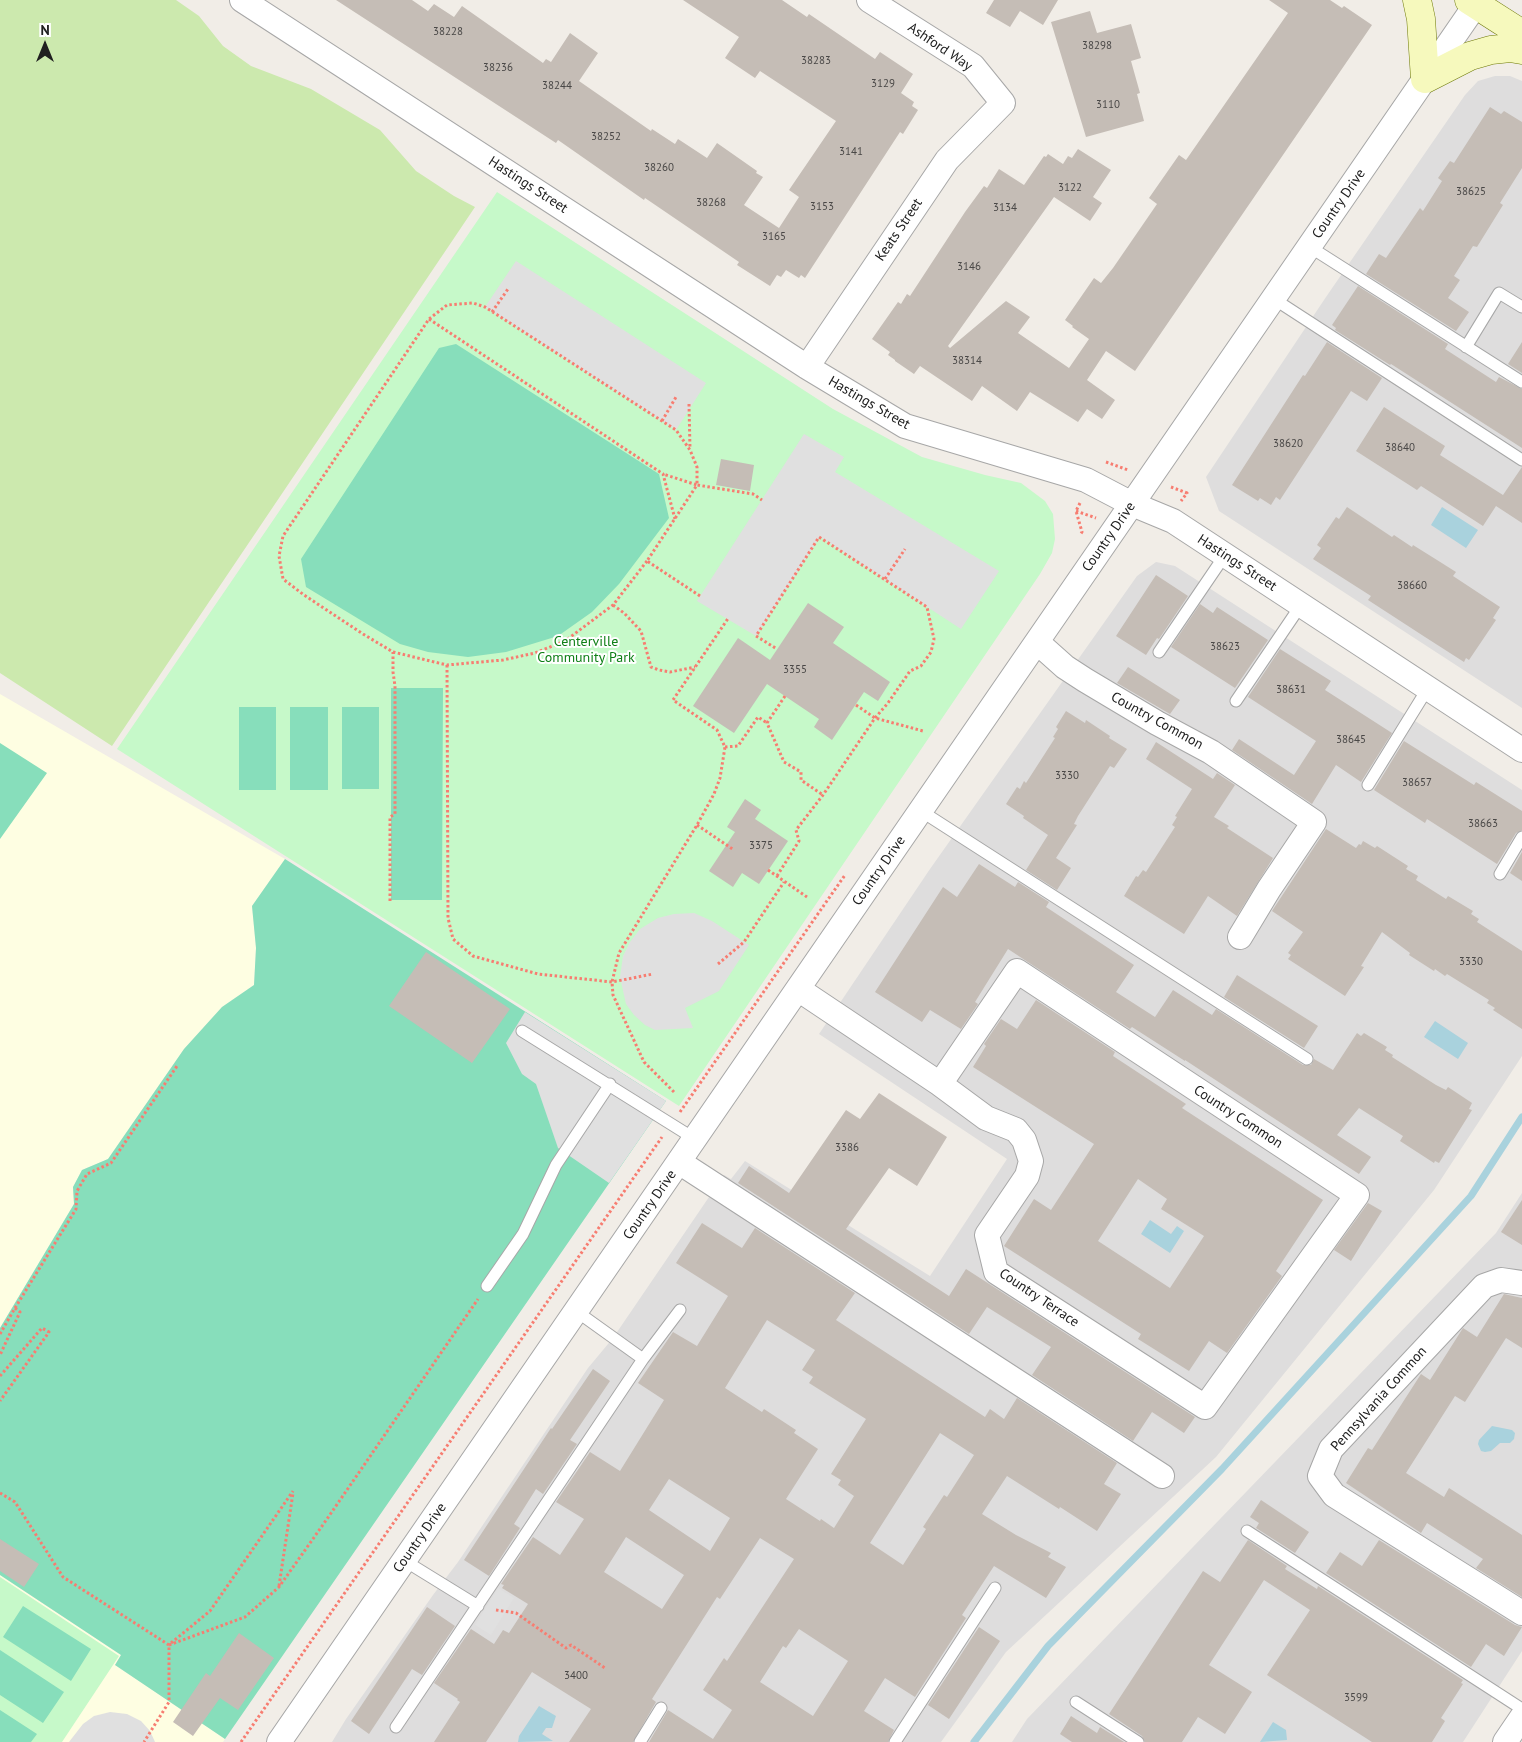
<!DOCTYPE html>
<style>
body{margin:0}
#map{position:relative;width:1522px;height:1742px;overflow:hidden;background:#f1ede7;font-family:"PT Sans",sans-serif}
canvas{display:block}
.north{position:absolute;left:20px;top:20px;width:50px;height:50px;-webkit-text-stroke:4px #fff;paint-order:stroke;rotate:0deg;font-size:14px;font-weight:700;line-height:20px;text-align:center;color:#202020}
.north::after{content:'';display:block;margin:auto;width:18px;height:22px;background:#202020;clip-path:polygon(50% 0,100% 100%,50% 72%,0 100%)}
</style>
<div id="map">
<canvas width="1522" height="1742"></canvas>
<div class="north">N</div>
</div>
<script>
const ctx = document.querySelector('canvas').getContext('2d');
ctx.lineJoin = 'round';
function paint(path, color) { ctx.fillStyle = color; ctx.fill(path, 'evenodd'); }
const toPath = rows => new Path2D(rows.map(r => 'M' + r).join(''));
function stroke(path, color, width, dash) { ctx.strokeStyle = color; ctx.lineWidth = width; ctx.lineCap = dash ? 'butt' : 'round'; ctx.setLineDash(dash || []); ctx.stroke(path); }
function write(font, color, halo, rows, align = 'center') {
  ctx.font = font + ' "PT Sans",sans-serif'; ctx.lineWidth = 4; ctx.setLineDash([]); ctx.textBaseline = 'middle'; ctx.strokeStyle = halo; ctx.fillStyle = color; for (const [text, x, y, turn = 0] of rows) {
    ctx.save(); ctx.translate(x, y); ctx.rotate((+turn || 0) * Math.PI / 180); ctx.textAlign = isNaN(turn) ? turn : align; if (halo) ctx.strokeText(text, 0, 0); ctx.fillText(text, 0, 0); ctx.restore();
  }
}
const residential = toPath([
 [1495,76,1510,76,1522,81,1522,708,1219,511,1206,477,1326,297,1465,95,1478,81],
 [1156,562,1175,566,1522,790,1522,1056,1434,1190,1216,1457,1006,1652,941,1742,332,1742,346,1719,433,1595,458,1562,588,1368,613,1338,724,1175,731,1179,745,1161,930,1276,1007,1159,819,1034,930,869,1137,576],
 [1522,1193,1522,1651,1463,1742,1012,1742,1027,1719,1496,1233]
]);
const education = toPath([
 [0,694,285,859,252,906,256,948,254,985,222,1007,184,1049,108,1159,82,1170,73,1187,74,1204,0,1328],
 [0,1575,121,1655,115,1665,225,1739,223,1742,0,1742]
]);
const grass = toPath([
 [0,0,176,0,199,16,223,46,251,66,311,89,380,130,416,171,454,196,475,207,112,746,0,673]
]);
const park = toPath([
 [497,192,833,409,922,457,985,475,1021,483,1045,501,1053,514,1055,539,1052,553,1040,574,679,1106,117,749],
 [0,1577,119,1656,62,1742,0,1742]
]);
const pitch = toPath([
 [456,344,659,474,669,518,619,584,592,612,558,636,506,652,468,657,428,652,400,644,306,587,301,559,439,348],
 [391,688,443,688,442,900,391,900],
 [239,707,276,707,276,790,239,790],
 [290,707,328,707,328,790,290,790],
 [342,707,379,707,379,789,342,789],
 [0,743,47,773,0,839],
 [285,859,666,1101,225,1739,115,1665,121,1655,0,1575,0,1328,74,1204,73,1187,82,1170,108,1159,184,1049,222,1007,254,985,256,948,252,906],
 [23,1606,91,1649,71,1681,3,1637],
 [0,1650,64,1692,43,1723,0,1695],
 [0,1710,37,1734,31,1742,0,1742]
]);
const parking = toPath([
 [516,261,706,383,676,430,485,307],
 [804,434,844,457,835,472,999,571,961,629,820,537,756,636,697,601],
 [694,913,712,921,749,945,719,991,685,1008,693,1028,655,1030,645,1025,634,1015,626,1004,620,977,623,956,630,942,640,929,658,918,674,914],
 [525,1012,666,1101,609,1183,558,1148,536,1084,522,1074,506,1043],
 [498,1588,514,1598,491,1635,475,1625],
 [110,1712,127,1714,141,1721,150,1731,155,1742,69,1742,83,1724,94,1716]
]);
const water = toPath([
 [1442,507,1478,530,1466,548,1431,525],
 [1435,1021,1468,1043,1458,1059,1424,1037],
 [1150,1220,1171,1234,1177,1226,1184,1231,1170,1253,1141,1234],
 [1492,1426,1512,1430,1515,1433,1514,1439,1510,1443,1500,1443,1491,1451,1485,1452,1481,1451,1478,1444,1479,1440],
 [539,1706,556,1716,552,1728,546,1728,542,1734,553,1741,518,1742,519,1736],
 [1273,1722,1286,1730,1287,1740,1260,1742]
]);
const stream = toPath([
 [974,1742,1048,1646,1222,1469,1471,1196,1522,1117]
]);
const building = toPath([
 [336,0,412,0,428,11,434,4,454,17,462,6,543,63,546,59,551,62,570,33,598,53,579,81,651,131,652,129,675,144,678,139,707,158,717,143,757,171,756,173,763,177,744,205,779,228,799,197,789,190,836,121,760,71,755,78,725,58,739,37,683,0,782,0,807,17,809,14,875,59,880,52,913,74,901,93,914,102,912,106,918,110,903,134,900,132,805,278,801,275,799,278,786,270,781,277,777,275,770,286,737,265,739,262,645,198,644,200,558,140,556,143],
 [994,0,1058,0,1043,25,1020,11,1010,27,986,13],
 [1269,0,1330,0,1342,8,1344,6,1372,25,1135,371,1106,351,1087,380,1115,400,1102,419,1087,409,1078,422,1030,392,1017,411,982,386,972,401,920,366,914,374,895,361,895,360,888,355,890,352,872,339,898,302,901,304,907,294,910,296,965,212,984,186,987,188,999,169,1024,185,1044,156,1046,157,1048,154,1063,164,1068,156,1072,158,1078,149,1111,170,1093,197,1102,203,1090,221,1054,197,948,346,950,348,1006,301,1030,317,1018,333,1069,368,1089,339,1072,327,1073,326,1065,320,1094,278,1101,283,1113,268,1157,204,1149,198,1179,155,1186,160,1288,13],
 [1090,11,1097,33,1131,24,1141,58,1131,61,1140,93,1137,94,1144,121,1086,137,1051,22],
 [1490,107,1501,114,1504,111,1522,122,1522,168,1500,203,1503,205,1477,247,1473,246,1454,276,1460,280,1448,298,1469,312,1456,331,1366,274,1379,254,1386,258,1420,208,1423,211,1442,181,1438,178,1450,161,1454,163],
 [1358,286,1448,344,1445,349,1496,382,1499,377,1522,389,1522,448,1391,364,1390,365,1335,330,1336,328,1332,325],
 [1327,342,1382,378,1367,401,1351,391,1280,500,1276,497,1271,505,1260,498,1258,501,1232,485,1303,375,1305,376],
 [1522,342,1522,373,1508,364],
 [1384,407,1445,446,1440,455,1503,495,1522,467,1522,523,1496,506,1483,526,1421,486,1417,490,1356,451],
 [721,459,754,465,750,491,716,485],
 [1347,507,1392,537,1394,535,1412,547,1413,545,1437,560,1456,572,1453,576,1500,607,1493,618,1496,620,1469,660,1466,658,1464,662,1425,637,1368,600,1371,596,1313,559,1321,548,1317,545,1336,517,1339,519],
 [1156,575,1188,596,1159,639,1157,638,1146,655,1116,636],
 [808,603,844,627,833,643,890,682,878,701,864,692,832,740,814,727,819,719,767,684,734,733,693,706,738,638,770,660],
 [1200,604,1213,613,1217,607,1268,640,1235,688,1171,647],
 [1280,649,1331,681,1325,690,1392,733,1361,782,1336,765,1312,804,1232,750,1239,739,1294,775,1316,741,1248,697],
 [1128,667,1180,700,1170,714,1117,683],
 [1066,711,1085,723,1086,720,1110,736,1109,738,1127,749,1114,768,1110,766,1078,816,1074,824,1077,825,1056,858,1071,868,1057,890,1026,870,1048,835,1023,818,1024,816,1006,804,1017,787,1020,789,1024,781,1026,783,1055,738,1053,737,1058,729,1056,727],
 [1404,741,1474,785,1476,782,1522,811,1522,830,1516,833,1497,864,1427,819,1425,823,1374,790],
 [1156,742,1213,779,1217,773,1235,785,1214,817,1229,826,1227,828,1273,858,1237,916,1208,896,1184,934,1124,896,1136,876,1138,877,1143,870,1146,872,1175,827,1172,825,1177,817,1175,816,1192,789,1146,759],
 [745,799,761,810,755,819,788,841,759,884,742,873,733,887,709,871,735,832,727,827],
 [1326,829,1356,848,1359,844,1361,845,1363,841,1375,848,1377,846,1408,866,1406,869,1418,876,1416,880,1446,899,1448,896,1473,911,1471,914,1479,919,1477,922,1522,951,1522,1029,1493,1010,1495,1008,1487,1003,1489,1000,1447,974,1445,976,1435,969,1434,971,1409,955,1410,953,1382,932,1361,966,1364,967,1345,996,1288,959,1291,955,1288,953,1303,932,1272,911],
 [1522,852,1522,881,1510,873],
 [979,864,1015,887,1018,882,1049,902,1046,907,1134,965,1116,992,1155,1017,1173,990,1212,1015,1216,1009,1303,1065,1311,1065,1314,1059,1333,1070,1357,1033,1361,1036,1364,1033,1387,1047,1385,1050,1393,1055,1392,1057,1436,1085,1446,1090,1448,1087,1472,1103,1469,1109,1472,1110,1439,1163,1435,1161,1434,1163,1400,1141,1403,1136,1359,1108,1337,1135,1371,1157,1359,1174,1185,1060,1185,1061,1132,1027,1130,1029,1008,949,975,1002,978,1004,961,1029,930,1010,922,1022,875,992,943,887,957,897],
 [426,952,510,1009,472,1063,389,1006],
 [1237,975,1318,1026,1304,1048,1224,997],
 [1036,1000,1115,1052,1113,1056,1186,1104,1182,1108,1323,1200,1276,1271,1282,1276,1227,1353,1209,1341,1189,1371,1138,1339,1141,1334,1004,1246,1034,1199,1051,1210,1094,1144,973,1067,986,1046,984,1044,1001,1019,1017,1029],
 [1138,1179,1167,1199,1161,1209,1204,1236,1170,1288,1098,1241],
 [879,1093,947,1137,917,1186,889,1168,846,1229,949,1296,966,1269,1195,1417,1184,1433,1152,1412,1133,1441,1032,1375,1051,1347,987,1307,969,1334,738,1183,749,1166,789,1193,846,1110,860,1119],
 [1522,1200,1522,1245,1501,1232],
 [1368,1203,1382,1211,1351,1261,1334,1250],
 [702,1223,742,1248,755,1228,855,1293,836,1320,985,1417,990,1409,1004,1419,1017,1398,1117,1463,1104,1484,1121,1494,1097,1531,1060,1507,1059,1509,1007,1476,982,1514,1016,1535,1051,1553,1048,1557,1066,1567,1046,1598,994,1566,962,1615,966,1618,915,1697,885,1678,864,1711,894,1730,888,1742,649,1742,668,1710,713,1739,732,1710,703,1690,724,1658,727,1661,794,1559,760,1538,720,1599,717,1597,652,1699,656,1702,633,1742,569,1742,591,1709,532,1672,486,1742,434,1742,460,1702,457,1700,458,1699,434,1683,471,1629,494,1644,503,1630,509,1633,528,1604,502,1588,504,1585,501,1584,533,1537,560,1555,584,1519,556,1502,590,1452,620,1471,664,1400,638,1383,673,1332,697,1346,728,1296,676,1263],
 [767,1320,815,1350,802,1370,813,1377,809,1383,866,1419,831,1474,841,1480,838,1485,854,1496,834,1528,821,1519,820,1521,786,1499,818,1449,794,1433,796,1430,764,1409,762,1412,725,1388],
 [940,1433,974,1455,947,1497,944,1495,923,1527,926,1529,903,1565,870,1543],
 [669,1479,730,1518,710,1551,649,1510],
 [626,1537,684,1575,662,1609,604,1572],
 [799,1629,848,1661,813,1716,760,1682,783,1646,786,1648],
 [1504,1294,1522,1298,1522,1348,1506,1338,1465,1402,1455,1396,1406,1473,1444,1497,1449,1488,1522,1535,1522,1597,1476,1568,1483,1559,1427,1523,1421,1533,1346,1483,1368,1448,1372,1450,1421,1374,1430,1380,1463,1328,1477,1337],
 [593,1369,610,1381,570,1440,577,1444,543,1494,536,1489,514,1524,520,1528,489,1576,464,1560,551,1428,552,1429],
 [1261,1500,1309,1532,1295,1553,1256,1528,1259,1523,1250,1517],
 [0,1539,39,1564,24,1587,0,1571],
 [1248,1540,1287,1566,1285,1569,1317,1589,1318,1586,1463,1680,1461,1683,1463,1684,1441,1718,1445,1721,1432,1742,1372,1742,1267,1675,1310,1610,1264,1580,1209,1665,1252,1692,1225,1734,1198,1717,1182,1742,1145,1742,1142,1736,1109,1714,1203,1571,1220,1582],
 [1379,1540,1515,1625,1522,1627,1504,1656,1486,1644,1471,1667,1326,1573,1340,1552,1362,1566],
 [427,1607,455,1626,422,1675,412,1669,369,1734,351,1721],
 [979,1627,1000,1641,949,1719,928,1705],
 [239,1633,274,1658,238,1710,220,1698,193,1736,173,1722,206,1673,210,1676],
 [1071,1716,1097,1733,1100,1727,1124,1742,1072,1742,1060,1734]
]);
const path = toPath([
 [492,312,508,289],
 [429,319,663,474,675,519],
 [689,404,690,449],
 [662,421,676,397],
 [1106,462,1128,470],
 [1171,487,1187,493,1181,501],
 [1080,503,1076,511,1082,532,1080,535],
 [1076,511,1096,518],
 [647,561,613,605,565,641,535,653,503,660,447,665,393,652,363,634,304,595,283,579,279,556,283,536,429,319,447,305,473,303,485,307,676,430,690,450,697,467,697,485,663,474],
 [885,579,905,549],
 [700,596,647,561,697,485,753,494,762,500],
 [613,605,624,613,641,631,651,667,659,670,670,672,695,667],
 [447,665,448,918,453,939,473,956,538,974,612,982,653,974],
 [785,696,767,723,784,762,801,772,801,780,823,795],
 [856,705,875,718,923,731],
 [725,747,738,746,758,717,767,723],
 [697,825,734,850],
 [768,870,807,897],
 [777,876,799,841,796,830,823,795,875,718,888,703,910,671,921,666,931,652,934,639,927,607,819,537,756,636,777,649],
 [390,901,390,817,395,814,395,686,393,672,393,652],
 [718,964,744,942,784,882],
 [674,1092,644,1062,613,995,612,982,619,953,697,825,714,794,720,778,725,747,717,730,673,700,729,617],
 [680,1112,845,875],
 [15,1308,76,1209,77,1191,87,1174,111,1163,177,1066],
 [0,1334,15,1308,20,1312,0,1355],
 [0,1376,42,1328,49,1332,0,1401],
 [0,1493,15,1502,63,1577,169,1645,169,1702,144,1742],
 [279,1586,293,1493],
 [496,1610,516,1613,566,1648,571,1645,605,1668],
 [171,1643,210,1611,293,1491],
 [169,1645,245,1617,279,1587,327,1519,478,1299],
 [241,1742,662,1137]
]);
const lane = toPath([
 [1310,247,1522,382],
 [1274,299,1522,460],
 [1466,347,1499,293,1522,307],
 [1159,652,1225,555],
 [1236,701,1301,605],
 [1368,785,1428,688],
 [921,811,1307,1059],
 [1500,874,1522,837],
 [522,1031,695,1139],
 [487,1286,523,1234,556,1165,610,1084],
 [576,1311,643,1359],
 [1247,1531,1522,1709],
 [405,1561,478,1606],
 [1076,1702,1138,1742],
 [396,1727,643,1359,680,1310],
 [640,1742,661,1708],
 [895,1742,995,1588]
]);
const street = toPath([
 [242,0,807,367,905,426,1086,480,1132,504,1173,521,1522,750],
 [807,367,947,160,1003,103,973,66,869,0],
 [1037,642,1065,667,1085,680,1157,723,1211,752,1314,822,1269,889,1240,937],
 [798,989,940,1084,986,1118,1016,1130,1024,1140,1031,1161,1027,1176,987,1235,996,1272,1205,1407,1357,1195,1017,971,940,1084],
 [679,1162,1162,1476],
 [1522,1283,1501,1280,1484,1286,1331,1449,1320,1476,1334,1495,1522,1613],
 [279,1742,1479,0],
 [1505,1742,1522,1717]
]);
const secondary = toPath([
 [1417,0,1421,19,1425,79,1470,56,1491,50,1510,48,1522,50],
 [1469,0,1522,34]
]);
const numberNames = [
 ["38228",448,32],
 ["38298",1097,46],
 ["38283",816,61],
 ["38236",498,68],
 ["3129",883,84],
 ["38244",557,86],
 ["3110",1108,105],
 ["38252",606,137],
 ["3141",851,152],
 ["38260",659,168],
 ["3122",1070,188],
 ["38625",1471,192],
 ["38268",711,203],
 ["3153",822,207],
 ["3134",1005,208],
 ["3165",774,237],
 ["3146",969,267],
 ["38314",967,361],
 ["38620",1288,444],
 ["38640",1400,448],
 ["38660",1412,586],
 ["38623",1225,647],
 ["3355",795,670],
 ["38631",1291,690],
 ["38645",1351,740],
 ["3330",1067,776],
 ["38657",1417,783],
 ["38663",1483,824],
 ["3375",761,846],
 ["3330",1471,962],
 ["3386",847,1148],
 ["3400",576,1676],
 ["3599",1356,1698]
];
const streetNames = [
 ["Ashford Way",940,47,34],
 ["Hastings Street",528,185,33],
 ["Country Drive",1339,204,-55],
 ["Keats Street",899,230,-56],
 ["Hastings Street",869,403,30],
 ["Country Drive",1109,537,-55],
 ["Hastings Street",1237,563,33],
 ["Country Common",1157,721,29],
 ["Country Drive",879,871,-55],
 ["Country Common",1238,1117,33],
 ["Country Drive",650,1205,-55],
 ["Country Terrace",1039,1298,34],
 ["Pennsylvania Common",1379,1399,-48],
 ["Country Drive",420,1538,-55]
];
const parkNames = [
 ["Centerville",586,642],
 ["Community Park",586,658]
];
paint(residential, '#dedddd');
paint(education, '#fefee2');
paint(grass, '#cce9ae');
paint(park, '#c6f9c9');
paint(pitch, '#87debb');
paint(parking, '#e0e0e0');
paint(water, '#a9d2dd');
stroke(stream, '#a9d2dd', 7);
paint(building, '#c5bdb6');
stroke(lane, '#a7a7a7', 13);
stroke(street, '#a7a7a7', 26);
stroke(secondary, '#6d7807', 29);
stroke(path, '#f77d71', 3, [2.5, 2.5]);
stroke(lane, '#fff', 11);
stroke(street, '#fff', 24);
stroke(secondary, '#f6f9bd', 28);
write('11px', '#494746', null, numberNames);
write('14px', '#202020', '#fff', streetNames);
write('14px', '#0e7f16', '#fff', parkNames);
</script>
